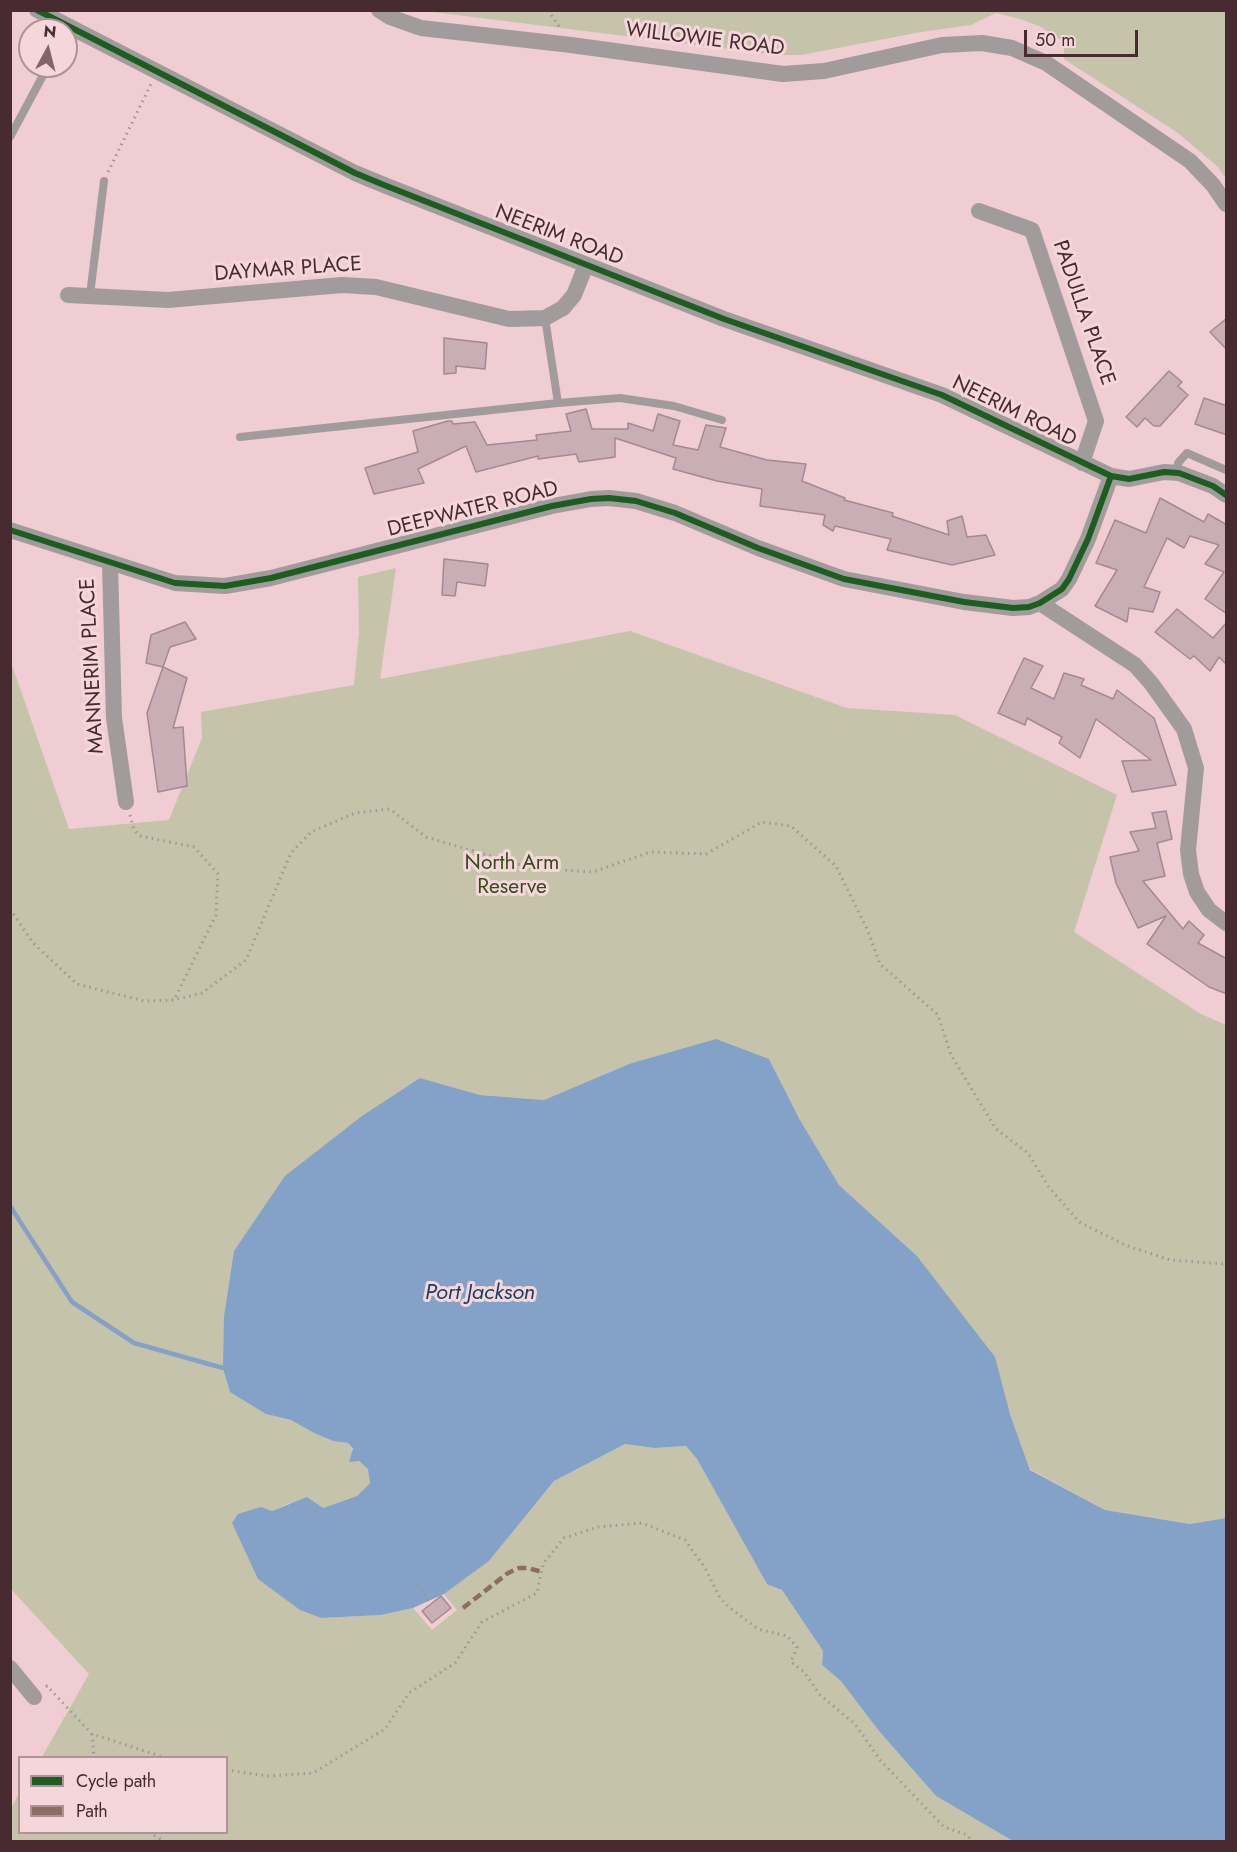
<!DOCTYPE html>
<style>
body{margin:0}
#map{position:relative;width:1237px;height:1852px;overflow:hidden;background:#efcdd2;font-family:Jost,sans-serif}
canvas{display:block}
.frame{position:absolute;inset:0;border:12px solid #482b30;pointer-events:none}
.legend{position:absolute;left:18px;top:1756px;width:210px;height:78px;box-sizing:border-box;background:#f5d6da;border:2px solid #b09296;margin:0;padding:8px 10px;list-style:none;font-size:18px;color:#482b30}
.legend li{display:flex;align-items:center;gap:12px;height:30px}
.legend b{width:30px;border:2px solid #b09296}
.north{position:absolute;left:18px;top:18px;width:60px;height:60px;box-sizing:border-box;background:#f5d6da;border:2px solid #b09296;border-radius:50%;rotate:7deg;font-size:16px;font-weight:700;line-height:24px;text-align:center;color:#482b30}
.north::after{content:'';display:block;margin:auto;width:21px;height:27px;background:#826469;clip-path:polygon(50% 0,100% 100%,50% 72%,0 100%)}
.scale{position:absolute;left:1024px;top:30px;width:114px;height:27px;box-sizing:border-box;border:3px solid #482b30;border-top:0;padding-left:8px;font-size:18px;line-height:21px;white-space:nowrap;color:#482b30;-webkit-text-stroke:4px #f5d6da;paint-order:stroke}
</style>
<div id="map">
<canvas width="1237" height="1852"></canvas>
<div class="frame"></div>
<ul class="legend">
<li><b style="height:8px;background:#1b5e20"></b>Cycle path</li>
<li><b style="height:8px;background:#8d6e63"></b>Path</li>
</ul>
<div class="north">N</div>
<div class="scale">50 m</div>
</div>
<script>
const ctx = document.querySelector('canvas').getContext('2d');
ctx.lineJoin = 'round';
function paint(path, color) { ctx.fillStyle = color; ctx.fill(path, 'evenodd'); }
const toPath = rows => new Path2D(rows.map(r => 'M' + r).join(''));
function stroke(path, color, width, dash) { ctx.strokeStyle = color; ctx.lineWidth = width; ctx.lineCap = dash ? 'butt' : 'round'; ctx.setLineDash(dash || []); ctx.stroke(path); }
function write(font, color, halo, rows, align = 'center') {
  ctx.font = font + ' Jost,sans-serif'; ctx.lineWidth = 6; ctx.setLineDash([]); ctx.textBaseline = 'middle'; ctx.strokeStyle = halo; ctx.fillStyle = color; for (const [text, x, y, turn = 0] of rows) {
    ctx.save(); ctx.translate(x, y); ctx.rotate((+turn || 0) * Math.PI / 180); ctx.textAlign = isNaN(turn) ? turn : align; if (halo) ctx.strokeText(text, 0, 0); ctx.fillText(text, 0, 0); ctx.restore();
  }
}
const green = toPath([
 [425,11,1226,11,1226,179,1218,167,1178,133,1064,59,1064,49,1060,39,1041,27,1020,19,996,13,971,25,921,32,801,55,776,55],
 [396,568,380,679,630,631,847,708,955,715,1117,795,1074,932,1201,1014,1226,1025,1226,1518,1190,1524,1105,1510,1030,1469,1010,1414,994,1357,917,1256,839,1185,800,1120,769,1059,629,1064,544,1100,480,1095,420,1078,266,1414,291,1420,314,1433,333,1441,348,1443,359,1461,369,1469,370,1483,357,1496,323,1508,290,1503,272,1511,300,1610,321,1618,381,1615,413,1608,432,1630,457,1610,444,1594,489,1561,554,1481,625,1444,654,1448,686,1446,697,1459,767,1583,782,1590,823,1651,822,1665,841,1680,879,1731,936,1796,1013,1841,11,1841,11,1808,19,1793,20,1832,226,1832,226,1758,42,1757,89,1674,11,1589,11,667,13,668,69,829,169,820,202,738,201,712,354,685,359,633,358,577]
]);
const water = toPath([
 [716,1039,769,1059,800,1120,839,1185,917,1256,995,1357,1010,1414,1030,1470,1105,1510,1190,1524,1226,1518,1226,1841,1013,1841,936,1796,879,1731,841,1681,822,1665,823,1651,782,1590,767,1584,697,1459,686,1446,654,1448,625,1444,554,1481,489,1561,444,1594,413,1608,381,1615,321,1618,300,1610,258,1579,232,1523,238,1514,261,1507,272,1511,307,1497,323,1508,357,1496,370,1483,368,1469,359,1461,349,1462,353,1449,348,1443,333,1441,314,1433,291,1420,266,1414,230,1392,223,1368,224,1317,234,1251,285,1176,362,1116,420,1078,480,1095,544,1100,629,1064]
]);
const stream = toPath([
 [10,1206,72,1302,134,1343,223,1368]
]);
const building = toPath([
 [1227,318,1227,350,1210,332,1227,318],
 [444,338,487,343,485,369,456,366,456,373,444,374,444,338],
 [1169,371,1182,382,1178,386,1188,395,1160,426,1154,426,1145,418,1137,427,1126,417,1169,371],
 [1204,398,1227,406,1227,435,1195,424,1204,398],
 [586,409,592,429,628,429,628,423,653,431,658,414,680,421,673,445,698,450,706,425,726,428,720,447,767,460,806,464,802,481,845,498,844,500,893,513,892,516,949,535,947,521,962,516,967,537,986,535,995,555,952,565,887,550,891,539,835,526,833,531,823,525,825,515,760,506,762,489,717,481,673,469,676,458,615,438,615,457,579,462,576,454,538,459,538,456,476,472,466,446,418,469,424,483,374,494,365,468,418,452,413,431,448,421,452,421,453,424,475,422,487,445,537,440,536,435,571,431,566,414,586,409],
 [1160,498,1204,522,1208,514,1227,525,1227,614,1205,599,1224,572,1205,564,1219,545,1190,536,1184,548,1167,538,1144,587,1160,592,1153,612,1129,608,1127,622,1095,606,1117,570,1096,563,1115,520,1146,533,1160,498],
 [444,559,488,564,485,586,457,582,455,596,442,595,444,559],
 [1177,609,1213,638,1227,622,1227,665,1219,657,1210,671,1194,656,1190,659,1155,632,1177,609],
 [185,622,196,639,170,647,163,667,146,663,151,635,185,622],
 [1024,658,1043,666,1031,688,1054,699,1064,673,1084,679,1081,685,1113,699,1117,690,1154,718,1176,785,1132,792,1122,761,1151,760,1096,719,1080,758,1059,743,1062,737,1027,718,1025,725,998,713,1024,658],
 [163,667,187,678,173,728,183,727,187,786,158,792,147,713,163,667],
 [1166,811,1172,839,1157,843,1165,876,1143,881,1183,929,1189,921,1204,935,1198,943,1227,959,1227,994,1209,987,1147,944,1166,916,1138,928,1116,883,1110,857,1139,851,1130,832,1156,828,1152,813,1166,811],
 [441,1596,451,1608,432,1623,422,1611,441,1596]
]);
const path = toPath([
 [548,10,560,28],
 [108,172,151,84],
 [130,815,134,830,140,836,194,847,218,874,216,915,174,1000],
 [10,909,33,943,77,984,144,1001,174,1000,202,993,246,960,291,853,311,832,355,813,390,809,426,837,531,868,593,872,650,852,706,854,762,822,791,826,836,866,867,929,880,964,938,1015,951,1055,996,1129,1028,1153,1048,1186,1079,1222,1125,1245,1170,1260,1226,1264],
 [415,1579,431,1604],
 [46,1687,47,1686,92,1734,166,1758],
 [92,1734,94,1758],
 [226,1770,268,1776,313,1773,385,1729,409,1693,455,1663,482,1622,537,1593,543,1564,564,1538,598,1527,642,1523,685,1540,705,1568,720,1598,730,1608,758,1629,787,1636,797,1647,791,1662,804,1672,820,1695,855,1724,880,1760,944,1827,967,1835,973,1842],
 [149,1832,165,1842]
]);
const lane = toPath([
 [10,137,48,66],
 [90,295,104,181],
 [558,403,620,398,674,406,722,420],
 [240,437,558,403,545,318],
 [1179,473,1178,463,1187,453,1226,470]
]);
const street = toPath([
 [37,10,355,173,384,185,724,319,942,395,1111,476,1129,479,1164,472,1179,473,1213,486,1226,495],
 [379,10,390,17,421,28,571,45,783,74,824,71,942,45,982,43,1012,48,1046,63,1190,161,1213,185,1226,204],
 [979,211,1032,230,1096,421,1082,463],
 [68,295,168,300,342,285,376,287,509,319,545,318,563,308,574,295,586,265],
 [10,530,175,583,225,586,271,578,552,506,591,499,609,498,636,501,675,513,758,548,844,579,964,602,1013,608,1029,607,1040,603,1062,589,1069,579,1088,539,1111,476],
 [110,563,114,718,126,802],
 [1040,603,1135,665,1151,683,1184,729,1196,768,1188,850,1191,874,1197,892,1209,910,1226,923],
 [10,1668,34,1697]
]);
const quiet = toPath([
 [463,1608,508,1573,519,1568,528,1568,542,1572]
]);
const cycleway = toPath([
 [37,10,355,173,384,185,724,319,942,395,1111,476,1129,479,1164,472,1179,473,1213,486,1226,495],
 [10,530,175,583,225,586,271,578,552,506,591,499,609,498,636,501,675,513,758,548,844,579,964,602,1013,608,1029,607,1040,603,1062,589,1069,579,1088,539,1111,476]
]);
const streetNames = [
 ["WILLOWIE ROAD",705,40,7],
 ["NEERIM ROAD",559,236,21],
 ["DAYMAR PLACE",288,270,-4],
 ["PADULLA PLACE",1083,313,71],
 ["NEERIM ROAD",1014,412,26],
 ["DEEPWATER ROAD",473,510,-14],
 ["MANNERIM PLACE",93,666,-93]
];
const parkNames = [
 ["North Arm",512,864],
 ["Reserve",512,888]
];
const waterNames = [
 ["Port Jackson",480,1294]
];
paint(green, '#c5c3a9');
paint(water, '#84a1c8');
stroke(stream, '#84a1c8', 4.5);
paint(building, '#caaeb6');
stroke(building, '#a38991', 1.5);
stroke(path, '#9e9697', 3, [1.5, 4.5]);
stroke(lane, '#a19b9c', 8);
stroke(street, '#a19b9c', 16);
stroke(quiet, '#8d6e63', 4.5, [9, 4.5]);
stroke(cycleway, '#1b5e20', 6);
write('21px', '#482b30', '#f5d6da', streetNames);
write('21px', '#354b19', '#f5d6da', parkNames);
write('italic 22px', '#163f64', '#f5d6da', waterNames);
</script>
